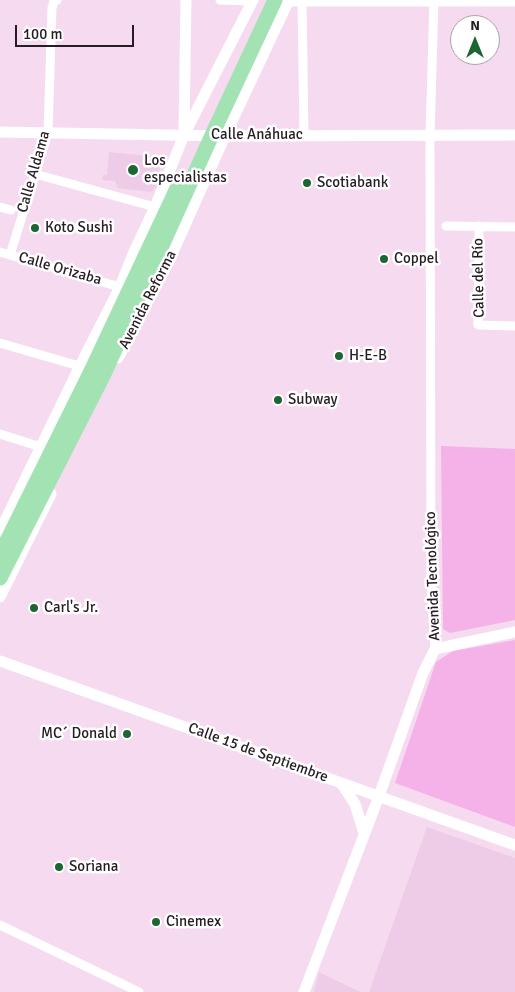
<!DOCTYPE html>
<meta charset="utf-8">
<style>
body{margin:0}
#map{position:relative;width:515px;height:992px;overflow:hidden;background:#f6daf0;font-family:Signika,sans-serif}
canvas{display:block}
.north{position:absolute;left:450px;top:15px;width:50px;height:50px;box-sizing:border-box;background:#fff;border:1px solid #a8a4a7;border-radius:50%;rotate:0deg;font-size:14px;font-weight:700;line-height:20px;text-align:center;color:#261c24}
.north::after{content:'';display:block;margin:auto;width:18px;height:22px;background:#1c6634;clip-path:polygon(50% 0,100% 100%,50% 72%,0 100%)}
.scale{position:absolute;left:15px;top:25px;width:119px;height:22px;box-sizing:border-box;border:2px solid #261c24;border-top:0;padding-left:6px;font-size:15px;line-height:18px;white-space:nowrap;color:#261c24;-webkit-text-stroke:4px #fff;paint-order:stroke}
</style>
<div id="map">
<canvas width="515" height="992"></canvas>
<div class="north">N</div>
<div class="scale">100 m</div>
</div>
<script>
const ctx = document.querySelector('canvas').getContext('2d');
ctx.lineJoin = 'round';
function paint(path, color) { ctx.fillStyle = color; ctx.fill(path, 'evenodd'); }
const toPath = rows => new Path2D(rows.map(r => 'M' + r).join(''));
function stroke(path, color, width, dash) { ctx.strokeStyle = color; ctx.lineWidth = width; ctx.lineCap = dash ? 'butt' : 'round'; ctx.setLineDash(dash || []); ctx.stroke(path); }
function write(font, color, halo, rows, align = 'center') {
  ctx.font = font + ' Signika,sans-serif'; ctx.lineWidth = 5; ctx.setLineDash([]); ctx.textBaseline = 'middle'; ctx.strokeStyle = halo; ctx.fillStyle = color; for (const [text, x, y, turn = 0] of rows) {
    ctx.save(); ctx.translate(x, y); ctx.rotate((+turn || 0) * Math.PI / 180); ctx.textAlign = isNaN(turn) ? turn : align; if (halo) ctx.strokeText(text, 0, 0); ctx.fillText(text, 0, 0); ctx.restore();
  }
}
const built = toPath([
 [109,152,158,157,158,164,160,164,158,183,156,183,156,187,151,192,118,188,115,181,102,180,103,175,107,175],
 [427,827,515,858,515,992,369,992],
 [319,972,360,992,314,992]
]);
const green = toPath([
 [441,446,515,449,515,620,450,633,443,629],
 [515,640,515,827,395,783,436,662,453,651]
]);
const minor = toPath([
 [220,0,252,1],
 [434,0,430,135,431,577,435,649],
 [288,2,515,2],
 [302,2,304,135],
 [35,174,155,207],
 [0,207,11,210],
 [446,226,515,227],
 [479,226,478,325,515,326],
 [0,252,120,287],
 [10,255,48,133,52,8,54,1,57,0],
 [0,343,86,368],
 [0,434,41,447],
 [0,925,139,992]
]);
const tertiary = toPath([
 [184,131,186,0],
 [0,132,225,136,515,135],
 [118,358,168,263,225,136,289,0],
 [0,531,80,366,120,287,133,254,155,207,184,135,253,0],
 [0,597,51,494],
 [0,661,515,845],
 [341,783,355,804,364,833],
 [304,992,379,796,423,673,435,649,515,632]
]);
const primary = toPath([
 [0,555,92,369,180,182],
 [0,578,104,374,212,135,275,0]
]);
const markers = [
 [133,170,6,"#1c6634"],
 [307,183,5,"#1c6634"],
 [35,228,5,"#1c6634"],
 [384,259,5,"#1c6634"],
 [339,356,5,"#1c6634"],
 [278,400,5,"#1c6634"],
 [34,608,5,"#1c6634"],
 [127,734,5,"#1c6634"],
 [59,867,5,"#1c6634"],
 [156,922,5,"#1c6634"]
];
const streetNames = [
 ["Calle Anáhuac",257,135],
 ["Calle Aldama",34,172,-74],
 ["Calle Orizaba",60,269,16],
 ["Calle del Río",479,278,-91],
 ["Avenida Reforma",148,300,-63],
 ["Avenida Tecnológico",433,576,-92],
 ["Calle 15 de Septiembre",258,753,20]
];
const poiNames = [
 ["Los",144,161],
 ["especialistas",144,178],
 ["Scotiabank",317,183],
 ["Koto Sushi",45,228],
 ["Coppel",394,259],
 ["H-E-B",349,356],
 ["Subway",288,400],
 ["Carl's Jr.",44,608],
 ["MC´ Donald",117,734,"right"],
 ["Soriana",69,867],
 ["Cinemex",166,922]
];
paint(built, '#eecce7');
paint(green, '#f4b2e8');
stroke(minor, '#fff', 9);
stroke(tertiary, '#fff', 11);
stroke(primary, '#a3e3b3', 15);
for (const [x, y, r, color] of markers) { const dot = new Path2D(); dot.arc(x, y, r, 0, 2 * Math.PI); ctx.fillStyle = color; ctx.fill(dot); stroke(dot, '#fff', 2); }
write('15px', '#261c24', '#fff', streetNames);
write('15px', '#261c24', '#fff', poiNames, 'left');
</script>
